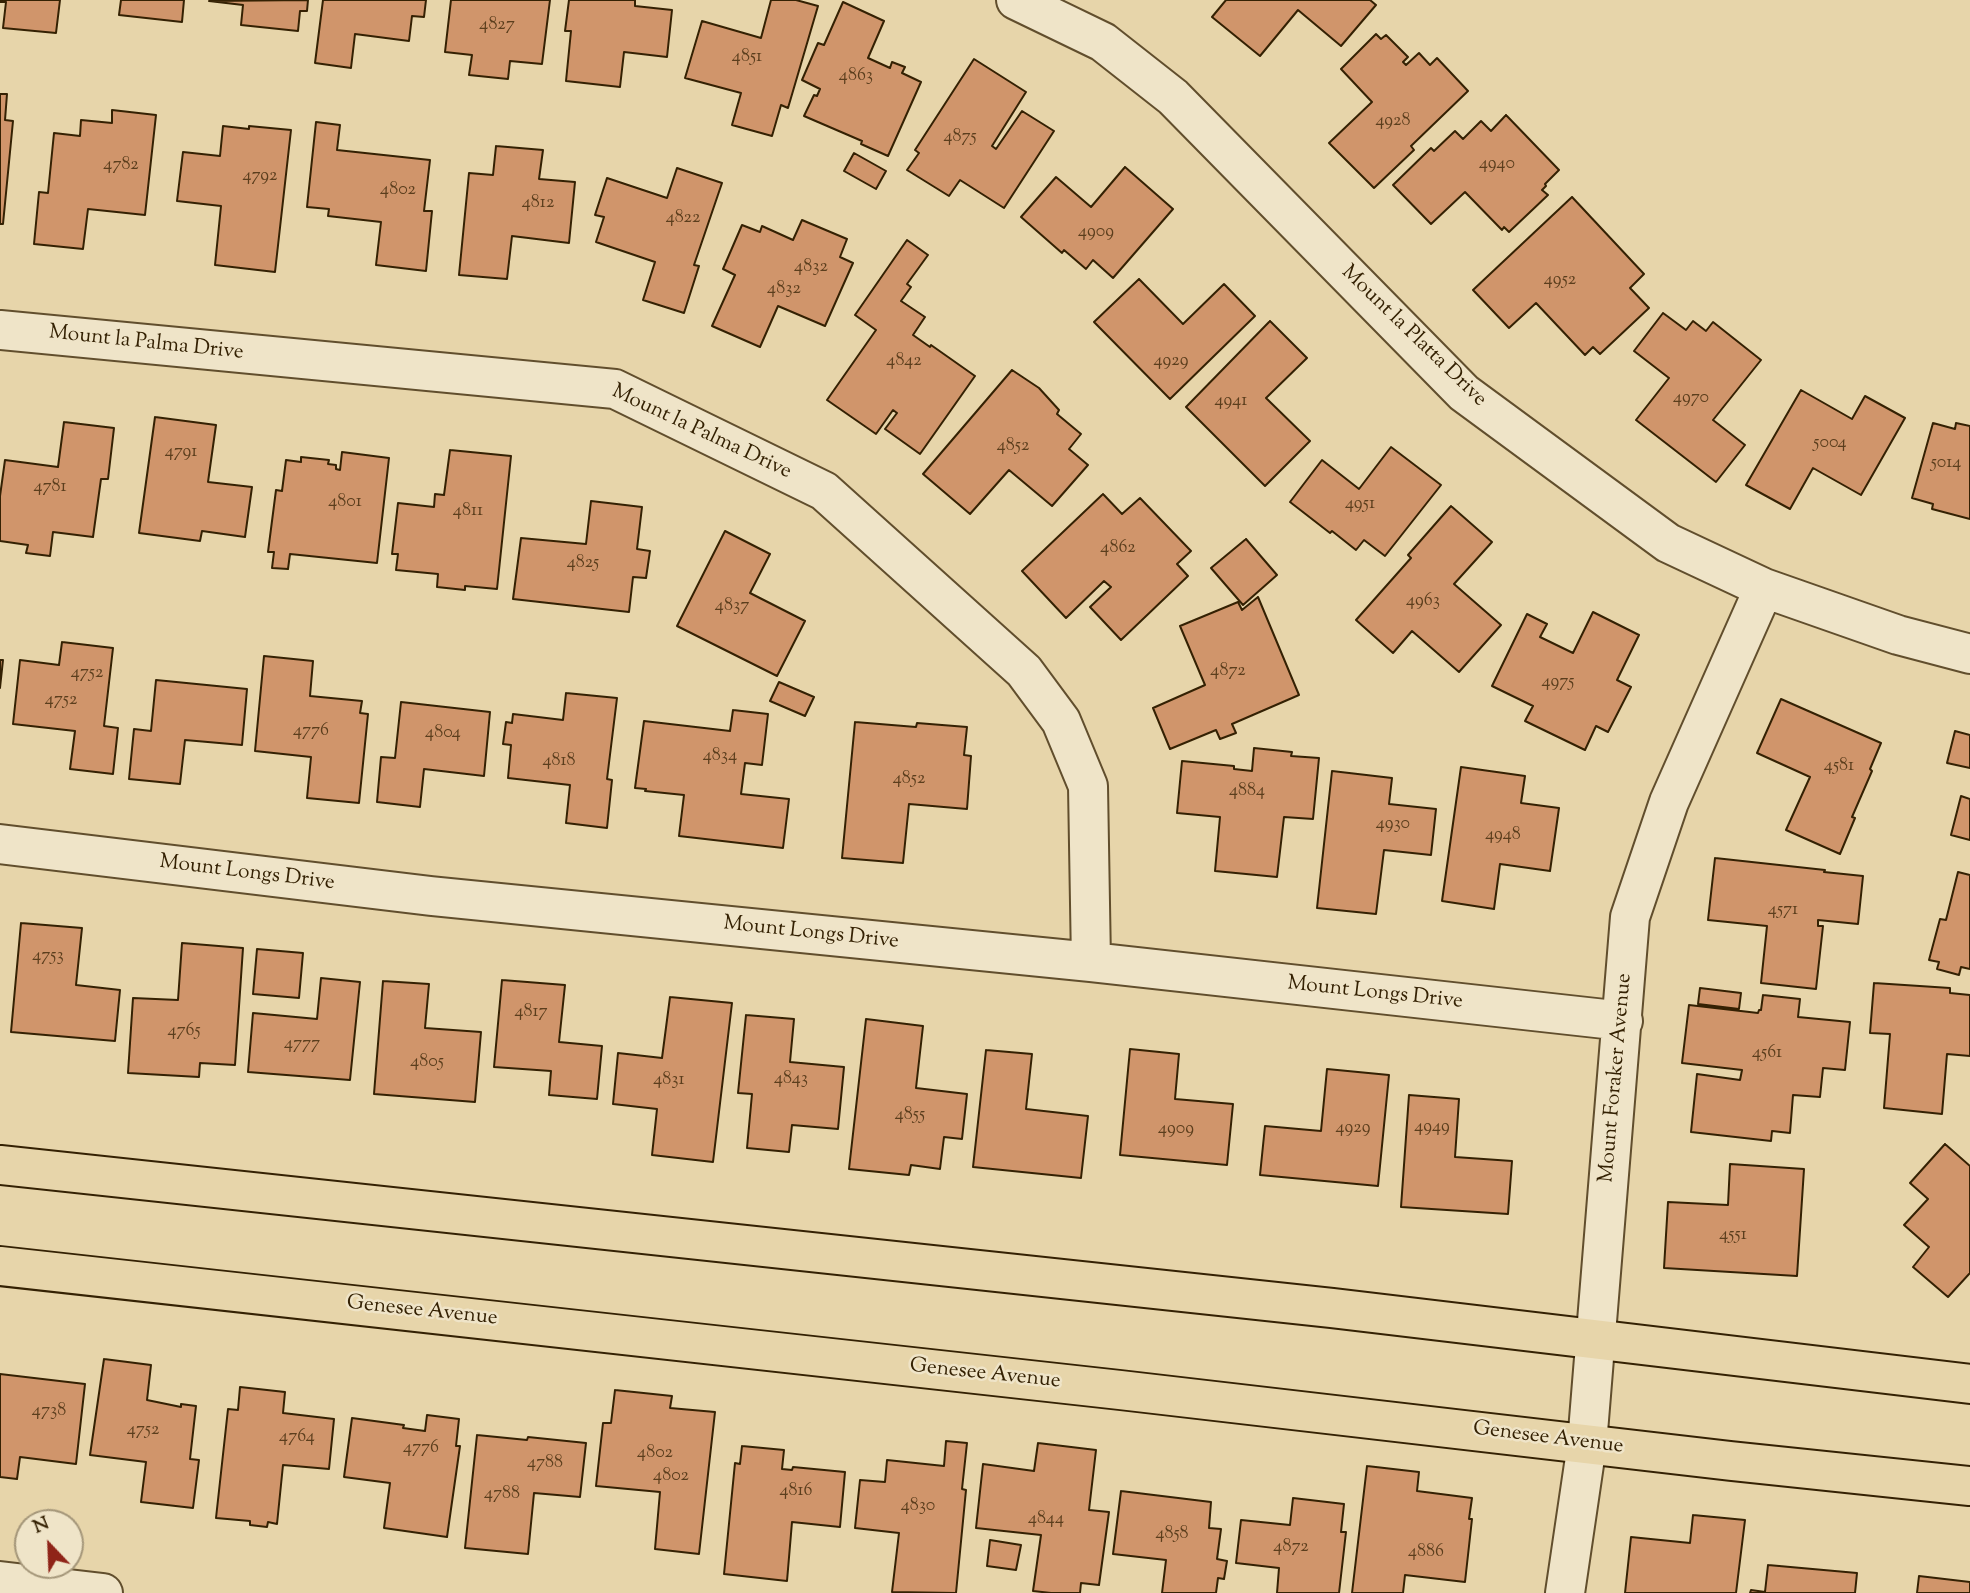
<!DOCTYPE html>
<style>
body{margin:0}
#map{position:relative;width:1970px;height:1593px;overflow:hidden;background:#e7d5aa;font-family:"Sorts Mill Goudy",serif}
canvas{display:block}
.north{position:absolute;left:14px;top:1509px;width:70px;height:70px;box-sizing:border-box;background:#efe4c8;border:2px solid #a49679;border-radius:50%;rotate:337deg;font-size:19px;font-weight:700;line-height:28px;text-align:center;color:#342103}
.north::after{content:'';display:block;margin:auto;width:24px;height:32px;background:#8f2418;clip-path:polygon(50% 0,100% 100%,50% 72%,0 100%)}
</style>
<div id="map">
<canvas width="1970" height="1593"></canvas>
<div class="north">N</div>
</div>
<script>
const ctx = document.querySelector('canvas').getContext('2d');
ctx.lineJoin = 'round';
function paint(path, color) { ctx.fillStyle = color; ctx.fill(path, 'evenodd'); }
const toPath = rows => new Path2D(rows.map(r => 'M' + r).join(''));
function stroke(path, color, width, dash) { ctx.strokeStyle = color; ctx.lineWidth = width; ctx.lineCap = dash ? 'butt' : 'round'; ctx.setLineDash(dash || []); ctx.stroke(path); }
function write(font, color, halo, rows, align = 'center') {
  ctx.font = font + ' "Sorts Mill Goudy",serif'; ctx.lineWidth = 5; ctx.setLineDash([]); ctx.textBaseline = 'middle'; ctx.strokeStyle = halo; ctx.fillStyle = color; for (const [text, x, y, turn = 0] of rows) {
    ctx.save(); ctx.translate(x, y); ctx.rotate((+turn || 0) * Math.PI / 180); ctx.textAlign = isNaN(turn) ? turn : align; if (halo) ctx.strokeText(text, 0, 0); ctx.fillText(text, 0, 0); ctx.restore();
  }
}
const building = toPath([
 [0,0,60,0,56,33,3,28,6,2,0,2,0,0],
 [121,0,184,0,182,22,119,15,121,0],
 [308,0,307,11,300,11,298,31,241,25,243,5,209,1,308,0],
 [323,0,426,0,424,17,412,16,409,41,355,34,351,68,315,63,323,0],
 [451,0,550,0,542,64,510,61,508,79,469,75,472,55,445,52,451,0],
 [569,0,635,0,635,6,672,10,667,57,624,52,620,87,566,81,571,31,565,31,569,0],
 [771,0,796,0,818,6,788,108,781,105,772,136,732,125,741,93,685,78,702,21,761,38,771,0],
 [1226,0,1370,0,1376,5,1341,46,1298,10,1260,56,1212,17,1226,0],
 [843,2,884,21,868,58,890,68,892,62,905,67,902,73,921,82,888,156,861,144,862,141,804,116,814,95,817,96,820,89,802,80,818,43,824,45,843,2],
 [1376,34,1381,39,1386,35,1408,57,1403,62,1406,65,1419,53,1430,65,1437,58,1468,91,1411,146,1414,150,1374,188,1329,143,1372,102,1341,69,1376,34],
 [974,59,1026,92,992,146,996,149,1022,111,1054,131,1004,208,960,180,949,196,907,170,919,153,915,150,974,59],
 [0,94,7,94,5,120,13,121,3,224,0,224,0,94],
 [112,110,156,115,145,215,88,209,83,249,34,244,39,192,48,193,54,133,80,136,81,120,112,123,112,110],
 [1506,115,1559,170,1545,184,1546,186,1542,190,1548,195,1509,232,1504,227,1502,230,1465,192,1431,224,1393,185,1431,148,1434,151,1455,131,1463,139,1481,121,1491,131,1506,115],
 [316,122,340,125,337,150,430,160,424,211,432,211,426,271,376,265,381,222,328,216,329,209,307,207,316,122],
 [223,126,249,129,249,126,291,130,275,272,215,265,221,206,177,201,183,152,220,156,223,126],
 [496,146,543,150,539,179,575,182,569,243,512,236,507,279,459,275,469,173,493,175,496,146],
 [854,153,886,171,876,189,844,171,854,153],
 [1125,167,1173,209,1113,278,1093,260,1086,269,1064,250,1062,253,1021,217,1056,177,1091,207,1125,167],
 [677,168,722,183,694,265,699,266,684,313,643,300,655,262,596,242,604,217,595,215,607,178,667,198,677,168],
 [1572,197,1644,274,1630,288,1649,308,1600,354,1593,347,1585,355,1536,303,1509,328,1473,290,1572,197],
 [802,220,847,239,840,257,853,263,825,326,778,306,760,347,712,326,735,275,723,269,742,225,760,232,762,226,793,240,802,220],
 [907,240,928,255,907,284,911,287,901,301,925,317,913,335,930,347,931,345,975,376,920,454,885,429,897,413,893,410,876,434,827,400,876,330,855,315,907,240],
 [1139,279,1183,324,1224,284,1255,316,1170,399,1094,322,1139,279],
 [1663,313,1686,330,1693,321,1706,331,1713,322,1761,360,1713,420,1745,445,1716,482,1636,420,1669,378,1634,351,1663,313],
 [1270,321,1307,358,1266,398,1310,441,1265,486,1186,407,1270,321],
 [1012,370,1039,388,1059,410,1057,414,1081,434,1069,449,1088,465,1052,506,1009,470,970,514,923,474,1012,370],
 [1801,390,1852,419,1865,396,1905,418,1861,495,1813,468,1790,509,1746,485,1801,390],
 [155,417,216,425,208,482,252,487,245,537,202,531,200,541,139,533,155,417],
 [64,422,114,428,108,479,101,479,93,537,53,532,50,556,26,553,28,545,0,541,0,496,5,460,58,467,64,422],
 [1933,423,1955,429,1956,423,1970,426,1970,519,1932,509,1933,504,1912,498,1933,423],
 [1391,447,1441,485,1385,556,1364,540,1356,550,1332,531,1330,533,1290,502,1322,460,1359,489,1391,447],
 [450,450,511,456,497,589,465,586,465,590,437,587,438,574,396,570,398,554,392,554,398,503,434,507,435,494,444,495,450,450],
 [342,452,389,458,377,563,290,554,288,569,272,568,274,552,268,552,276,490,282,491,286,460,301,462,301,457,329,460,328,464,336,465,336,469,340,470,342,452],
 [1103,494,1122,514,1140,498,1191,551,1177,564,1188,576,1121,640,1090,607,1111,587,1104,581,1066,618,1022,571,1103,494],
 [591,501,642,507,637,549,650,551,646,578,633,577,629,612,513,599,521,538,586,544,591,501],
 [1451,506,1492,542,1454,584,1501,625,1459,672,1412,631,1393,653,1356,620,1411,558,1408,555,1451,506],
 [725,531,770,554,750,593,805,621,777,676,677,626,725,531],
 [1246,539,1277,575,1243,605,1211,568,1246,539],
 [1258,597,1299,695,1232,724,1236,733,1220,739,1216,730,1170,749,1153,708,1205,685,1180,626,1238,602,1242,610,1258,597],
 [1593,612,1639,635,1617,680,1631,687,1608,732,1596,726,1585,750,1525,721,1533,706,1492,686,1527,614,1547,624,1540,637,1573,653,1593,612],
 [62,642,113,648,104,726,118,728,113,774,70,769,75,731,13,724,20,660,59,665,62,642],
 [264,656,313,661,310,696,362,701,360,713,368,714,359,803,307,798,311,757,255,751,264,656],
 [0,660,3,660,0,688,0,660],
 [156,680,247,689,242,745,185,740,180,784,129,779,134,729,151,731,156,680],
 [779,682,814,697,805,716,770,701,779,682],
 [566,693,617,698,607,779,612,780,607,828,566,823,570,785,508,778,511,745,503,744,506,722,512,723,513,714,563,720,566,693],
 [1781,699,1881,743,1870,769,1872,771,1852,817,1855,818,1840,854,1786,830,1810,777,1757,753,1781,699],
 [401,702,490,712,484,776,424,769,420,807,377,802,381,757,395,758,401,702],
 [733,710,768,714,762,765,745,763,741,794,789,799,783,848,679,836,684,795,645,791,646,789,635,788,644,721,730,731,733,710],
 [855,722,916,727,917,723,967,727,964,755,971,756,967,809,909,804,903,863,842,858,855,722],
 [1955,731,1970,735,1970,768,1947,763,1955,731],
 [1254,748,1292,752,1291,756,1319,758,1313,819,1284,817,1277,877,1215,871,1220,817,1177,813,1182,761,1234,766,1234,769,1252,771,1254,748],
 [1461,767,1525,776,1521,803,1559,808,1550,871,1500,864,1494,909,1442,901,1461,767],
 [1332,771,1392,778,1389,804,1436,809,1431,855,1384,850,1376,914,1317,908,1332,771],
 [1961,796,1970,799,1970,840,1951,835,1961,796],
 [1715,858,1825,870,1824,872,1863,876,1858,924,1818,920,1818,926,1823,926,1816,989,1761,983,1767,926,1708,920,1715,858],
 [1958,872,1970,875,1970,969,1961,967,1959,975,1937,969,1939,962,1929,960,1940,919,1946,920,1958,872],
 [21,923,82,928,76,985,120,990,115,1041,11,1032,21,923],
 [182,943,243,948,235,1065,200,1063,199,1077,128,1073,133,998,178,1000,182,943],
 [257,949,303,953,299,998,253,994,257,949],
 [321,978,360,982,350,1080,248,1072,253,1013,317,1019,321,978],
 [502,980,565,985,559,1042,602,1046,597,1099,549,1095,551,1071,494,1067,502,980],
 [383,981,429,984,425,1028,481,1032,475,1102,374,1094,383,981],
 [1874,983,1950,988,1950,993,1970,995,1970,1056,1947,1054,1942,1114,1884,1108,1890,1034,1870,1033,1874,983],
 [1700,988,1741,993,1739,1009,1698,1004,1700,988],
 [1763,995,1800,999,1798,1017,1850,1022,1845,1070,1823,1068,1820,1097,1793,1095,1790,1133,1772,1131,1771,1141,1691,1132,1697,1074,1740,1080,1742,1070,1682,1063,1689,1005,1758,1013,1759,1010,1761,1010,1763,995],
 [670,997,732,1003,713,1162,652,1155,657,1109,613,1104,618,1053,662,1058,670,997],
 [746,1015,794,1019,790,1062,844,1067,838,1129,792,1125,789,1152,747,1148,752,1094,738,1093,746,1015],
 [866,1019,923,1026,916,1088,967,1094,962,1139,944,1137,940,1169,911,1165,909,1175,849,1169,866,1019],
 [1130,1049,1179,1054,1175,1099,1233,1104,1227,1165,1120,1155,1130,1049],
 [986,1050,1032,1054,1026,1109,1088,1116,1081,1178,973,1167,986,1050],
 [1327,1069,1389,1075,1378,1186,1260,1175,1265,1126,1321,1131,1327,1069],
 [1409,1095,1459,1099,1455,1157,1512,1161,1508,1214,1401,1207,1409,1095],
 [1945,1144,1970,1166,1970,1273,1948,1297,1913,1267,1929,1247,1904,1225,1928,1199,1910,1183,1945,1144],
 [1730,1164,1804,1169,1797,1276,1664,1268,1668,1202,1728,1205,1730,1164],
 [104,1359,151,1365,147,1400,181,1407,181,1404,196,1406,190,1459,199,1460,193,1508,141,1502,146,1462,90,1455,104,1359],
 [0,1374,85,1384,76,1464,20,1457,17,1479,0,1477,0,1374],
 [240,1387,285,1392,283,1413,334,1419,329,1469,283,1465,277,1524,268,1522,267,1527,250,1525,250,1521,216,1518,228,1409,238,1410,240,1387],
 [615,1390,672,1396,670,1408,715,1412,699,1554,655,1549,660,1492,596,1486,603,1423,611,1423,615,1390],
 [427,1415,459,1419,456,1446,460,1446,447,1537,384,1528,390,1483,344,1477,352,1418,404,1425,403,1428,425,1431,427,1415],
 [477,1435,527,1440,528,1437,586,1443,580,1497,534,1493,528,1554,465,1548,477,1435],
 [946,1441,967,1443,962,1489,966,1490,956,1593,892,1592,899,1533,855,1528,860,1480,885,1482,887,1460,944,1466,946,1441],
 [1038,1443,1096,1450,1089,1510,1109,1512,1099,1585,1081,1583,1080,1593,1051,1593,1033,1591,1041,1535,976,1528,983,1464,1034,1471,1038,1443],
 [742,1446,784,1450,782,1469,792,1470,793,1467,845,1472,840,1527,792,1522,787,1581,724,1574,735,1463,740,1464,742,1446],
 [1367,1466,1419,1472,1417,1491,1472,1498,1469,1519,1472,1519,1465,1582,1405,1575,1403,1593,1352,1593,1367,1466],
 [1121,1491,1211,1502,1209,1528,1221,1529,1217,1559,1227,1561,1224,1579,1218,1578,1216,1593,1162,1593,1166,1560,1113,1554,1121,1491],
 [1293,1498,1344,1504,1341,1532,1346,1532,1339,1593,1277,1593,1279,1568,1236,1563,1241,1520,1290,1525,1293,1498],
 [1693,1515,1745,1520,1736,1593,1625,1593,1631,1537,1690,1543,1693,1515],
 [990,1540,1021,1545,1016,1570,987,1566,990,1540],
 [1768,1565,1857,1573,1855,1593,1750,1593,1751,1590,1765,1592,1768,1565],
 [1919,1576,1970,1582,1970,1593,1917,1593,1919,1576]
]);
const street = toPath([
 [1016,0,1103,42,1173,97,1464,393,1668,543,1764,588,1898,635,1970,654],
 [0,330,615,389,824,491,1024,671,1061,721,1088,786,1091,962],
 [0,844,431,896,1091,962,1623,1021],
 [0,1581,103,1593],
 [1565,1593,1587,1444,1630,917,1669,802,1764,588]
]);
const primary = toPath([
 [0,1165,1332,1308,1970,1384],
 [0,1266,1120,1390,1731,1461,1970,1486]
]);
const numberNames = [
 ["4827",497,26],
 ["4851",747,58],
 ["4863",856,77],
 ["4928",1393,122],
 ["4875",960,138],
 ["4940",1497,165],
 ["4782",121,166],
 ["4792",260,177],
 ["4802",398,191],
 ["4812",538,204],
 ["4822",683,219],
 ["4909",1096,233],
 ["4832",811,268],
 ["4952",1560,281],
 ["4832",784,290],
 ["4842",904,362],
 ["4929",1171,362],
 ["4970",1691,399],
 ["4941",1231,402],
 ["5004",1830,444],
 ["4852",1013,447],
 ["4791",181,453],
 ["5014",1946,464],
 ["4781",50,488],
 ["4801",345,503],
 ["4951",1360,505],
 ["4811",468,512],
 ["4862",1118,549],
 ["4825",583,564],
 ["4963",1423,602],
 ["4837",732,607],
 ["4872",1228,672],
 ["4752",87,674],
 ["4975",1558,683],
 ["4752",61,701],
 ["4776",311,732],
 ["4804",443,734],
 ["4834",720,757],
 ["4818",559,762],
 ["4581",1839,767],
 ["4852",909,780],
 ["4884",1247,792],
 ["4930",1393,825],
 ["4948",1503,836],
 ["4571",1783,911],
 ["4753",48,957],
 ["4817",531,1013],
 ["4765",184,1032],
 ["4777",302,1045],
 ["4561",1767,1054],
 ["4805",427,1063],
 ["4843",791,1080],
 ["4831",669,1081],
 ["4855",910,1116],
 ["4949",1432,1128],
 ["4929",1353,1129],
 ["4909",1176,1130],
 ["4551",1733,1236],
 ["4738",49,1412],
 ["4752",143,1431],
 ["4764",297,1438],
 ["4776",421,1449],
 ["4802",655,1454],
 ["4788",545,1464],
 ["4802",671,1477],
 ["4816",796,1492],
 ["4788",502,1495],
 ["4830",918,1507],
 ["4844",1046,1520],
 ["4858",1172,1535],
 ["4872",1291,1548],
 ["4886",1426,1553]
];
const streetNames = [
 ["Mount la Platta Drive",1413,337,44],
 ["Mount la Palma Drive",146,344,6],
 ["Mount la Palma Drive",701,433,25],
 ["Mount Longs Drive",247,874,7],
 ["Mount Longs Drive",811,934,6],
 ["Mount Longs Drive",1375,994,6],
 ["Mount Foraker Avenue",1617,1078,-85],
 ["Genesee Avenue",422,1312,6],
 ["Genesee Avenue",985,1375,6],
 ["Genesee Avenue",1548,1439,7]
];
paint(building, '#d0956b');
stroke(building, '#342103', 2);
stroke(street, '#614e2d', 42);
stroke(primary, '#342103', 42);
stroke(street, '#efe4c8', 38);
stroke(primary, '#e7d5aa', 38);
write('18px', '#5b3e1d', null, numberNames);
write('21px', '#342103', '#efe4c8', streetNames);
</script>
